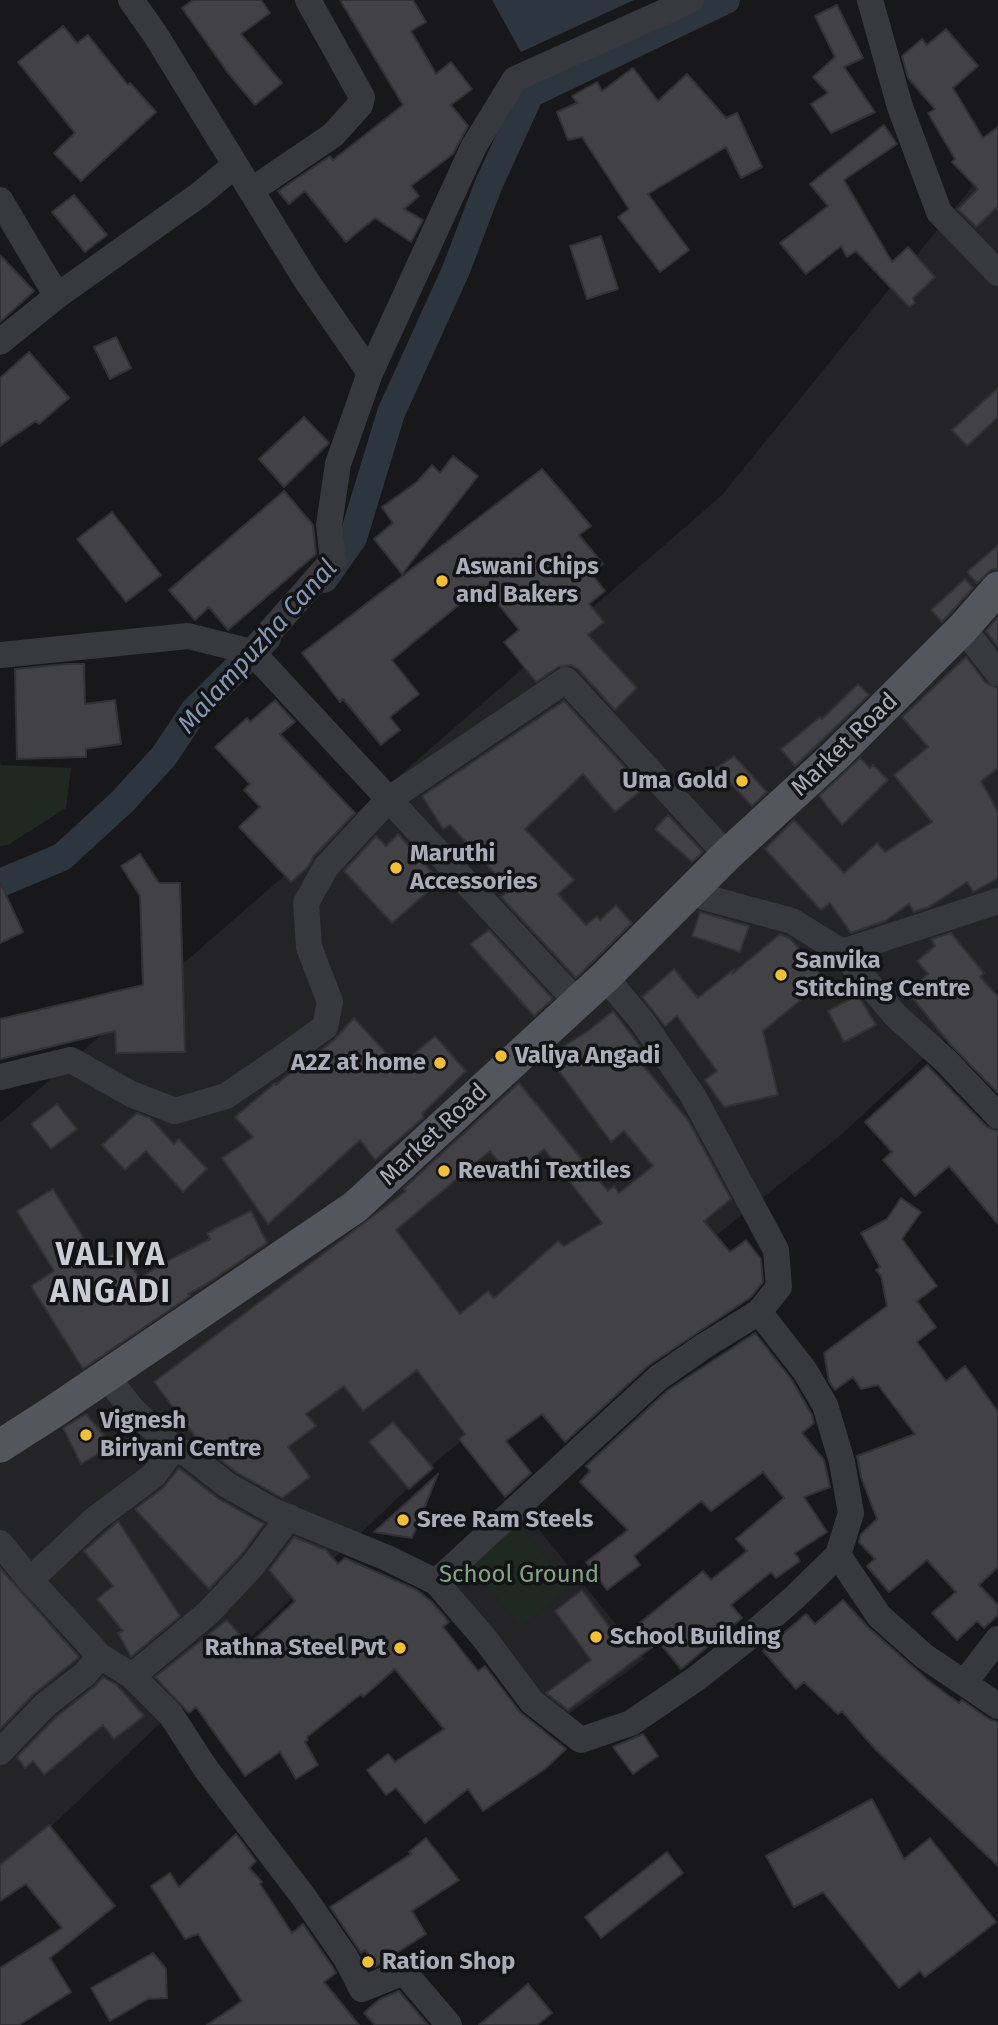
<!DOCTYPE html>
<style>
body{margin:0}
canvas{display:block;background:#181719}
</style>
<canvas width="998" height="2025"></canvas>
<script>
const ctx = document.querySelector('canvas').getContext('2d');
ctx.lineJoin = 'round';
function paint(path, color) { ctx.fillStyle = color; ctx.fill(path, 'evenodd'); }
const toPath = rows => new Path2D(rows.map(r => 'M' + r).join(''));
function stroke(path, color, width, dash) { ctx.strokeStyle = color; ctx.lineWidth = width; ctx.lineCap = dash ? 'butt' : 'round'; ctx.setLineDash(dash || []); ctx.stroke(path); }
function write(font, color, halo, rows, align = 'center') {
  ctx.font = font + ' "Fira Sans",sans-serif'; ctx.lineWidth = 7; ctx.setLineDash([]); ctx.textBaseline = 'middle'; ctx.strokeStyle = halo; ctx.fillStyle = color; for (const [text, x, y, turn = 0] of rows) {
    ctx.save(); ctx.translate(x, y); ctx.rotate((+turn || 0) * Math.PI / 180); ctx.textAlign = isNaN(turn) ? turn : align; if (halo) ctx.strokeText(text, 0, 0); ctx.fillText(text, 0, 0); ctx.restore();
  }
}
const built = toPath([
 [998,155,998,989,842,1134,439,1459,0,1875,0,1123,722,495],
 [523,1510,644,1659,562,1719,447,1577]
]);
const green = toPath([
 [0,762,1,765,71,768,66,808,8,845,0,846],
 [516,1522,569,1587,521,1627,468,1562]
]);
const water = toPath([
 [492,0,634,0,521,52]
]);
const canal = toPath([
 [324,579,353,538,391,413,456,270,488,186,530,94,726,0],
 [0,883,62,857,123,801,164,756,194,711,267,638]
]);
const building = toPath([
 [193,0,261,0,270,13,241,34,282,83,255,105,228,73,182,8,193,0],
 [340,0,413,0,426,22,411,31,436,74,451,62,472,89,451,105,468,126,453,154,411,186,419,196,404,209,423,220,411,242,375,218,346,242,305,191,289,204,278,191,330,156,333,160,403,105,340,0],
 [837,5,863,58,844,67,875,112,831,133,811,104,828,93,813,77,835,57,815,16,837,5],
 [63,26,77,43,88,35,128,85,130,83,156,112,81,181,54,153,75,133,18,62,63,26],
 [946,29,978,66,953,88,983,138,998,127,998,210,996,208,976,227,958,209,978,189,952,162,955,159,928,113,935,109,908,78,902,56,922,39,927,45,946,29],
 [633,68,658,101,687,74,726,118,737,113,762,167,741,178,726,147,648,194,689,250,660,272,618,217,629,209,582,137,568,140,557,112,577,103,572,96,597,82,602,91,633,68],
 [884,125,897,144,844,180,892,262,908,247,935,277,913,298,915,303,909,307,856,251,847,257,841,246,806,274,780,243,828,206,810,184,884,125],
 [74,195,107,235,85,252,52,212,74,195],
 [601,236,618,289,587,299,570,246,601,236],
 [0,255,34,291,0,322,0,255],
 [116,337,131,368,110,379,94,347,116,337],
 [29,352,69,398,39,424,36,421,0,446,0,378,29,352],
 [998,388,998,417,967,446,952,430,998,388],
 [304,417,329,443,284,487,259,459,304,417],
 [453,456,478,476,402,574,374,539,393,523,382,507,417,482,432,465,440,473,453,456],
 [542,469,591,526,579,535,603,564,592,574,605,591,589,604,604,622,588,635,637,688,615,710,578,669,571,665,558,667,536,682,504,642,519,630,483,585,392,660,419,694,390,717,400,730,381,745,343,699,340,702,302,653,542,469],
 [284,491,313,525,316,554,228,630,209,607,195,620,169,590,284,491],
 [112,512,161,575,126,602,77,539,112,512],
 [998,545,998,569,991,570,977,583,967,572,998,545],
 [965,579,973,588,942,622,931,610,965,579],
 [998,617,998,647,986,631,998,617],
 [966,657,986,683,998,688,998,768,981,781,998,812,998,878,973,892,967,882,929,907,914,912,909,904,885,921,851,933,830,903,821,910,765,849,794,820,844,873,877,843,885,852,932,822,894,775,928,747,902,717,966,657],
 [67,664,84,664,85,704,115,700,121,744,86,749,86,757,17,759,15,669,67,664],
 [858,684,869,695,795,766,781,749,820,717,822,719,858,684],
 [275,700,295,722,280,734,355,813,314,856,308,867,291,882,239,827,260,807,244,790,250,784,215,747,247,718,250,722,275,700],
 [564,701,644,788,615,812,583,774,525,829,574,880,558,894,586,925,597,916,600,920,616,905,632,923,576,978,501,897,510,890,450,825,443,829,422,796,564,701],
 [734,756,767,792,752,806,716,768,734,756],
 [860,758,870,768,873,765,888,780,842,825,819,796,860,758],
 [668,815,703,852,692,862,655,829,668,815],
 [398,834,440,881,392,923,344,871,376,836,386,846,398,834],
 [140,854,159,883,180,883,185,1052,116,1053,115,1031,0,1059,0,1019,143,985,140,896,121,866,140,854],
 [0,882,23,932,0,943,0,882],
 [700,912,749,926,740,952,692,936,700,912],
 [489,930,553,999,534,1016,470,944,489,930],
 [951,933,984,973,980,977,998,996,998,1093,950,1044,908,992,928,974,917,961,935,946,931,939,951,933],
 [780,934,791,939,825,980,763,1031,778,1095,724,1107,705,1080,717,1071,677,1016,665,1026,642,997,674,969,698,998,734,969,732,974,780,934],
 [858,995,876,1025,844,1042,828,1011,858,995],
 [613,1011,640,1046,632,1052,688,1120,731,1199,704,1221,730,1252,746,1240,761,1259,763,1282,751,1297,649,1365,565,1442,542,1414,506,1441,531,1473,505,1497,459,1439,465,1434,417,1370,363,1411,344,1386,306,1414,316,1426,288,1447,310,1477,282,1498,236,1472,195,1440,197,1439,154,1382,406,1191,403,1189,519,1083,608,1191,614,1186,619,1193,653,1166,624,1131,611,1142,548,1056,588,1031,613,1011],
 [544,1149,602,1223,564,1246,558,1241,494,1298,488,1291,460,1314,396,1230,490,1151,511,1177,544,1149],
 [354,1018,399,1067,435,1036,466,1071,422,1114,424,1117,375,1160,360,1140,268,1224,222,1158,253,1137,235,1117,275,1083,276,1085,300,1064,305,1061,306,1062,334,1040,354,1018],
 [927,1065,987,1127,998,1131,998,1224,949,1166,915,1196,883,1160,892,1152,865,1122,927,1065],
 [57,1104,77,1129,51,1149,31,1124,57,1104],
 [137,1113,150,1118,174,1144,179,1139,207,1169,183,1192,146,1151,125,1170,102,1145,137,1113],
 [53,1189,99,1263,121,1249,139,1278,173,1258,210,1239,207,1233,251,1211,267,1243,205,1285,188,1294,190,1296,83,1369,31,1286,54,1271,17,1211,53,1189],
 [901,1198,921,1212,902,1239,937,1286,917,1301,936,1327,917,1342,946,1381,965,1366,998,1412,998,1567,979,1585,998,1605,998,1615,984,1628,977,1621,957,1640,932,1613,956,1592,927,1560,889,1592,867,1566,875,1559,859,1542,861,1534,877,1519,861,1477,857,1456,915,1434,878,1385,861,1389,853,1377,835,1390,829,1381,824,1353,887,1306,881,1276,876,1270,880,1267,861,1233,887,1219,901,1198],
 [755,1333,792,1380,812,1415,814,1423,802,1433,824,1460,830,1487,804,1497,827,1532,795,1553,800,1561,776,1578,771,1572,731,1605,742,1618,681,1669,659,1642,568,1710,546,1693,591,1660,555,1611,582,1590,619,1640,703,1571,711,1580,747,1551,736,1539,784,1498,763,1472,711,1511,701,1501,634,1556,640,1565,607,1590,586,1562,628,1530,580,1482,590,1471,586,1466,668,1390,755,1333],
 [86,1414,112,1445,81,1464,63,1428,86,1414],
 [393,1422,433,1468,409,1489,369,1442,393,1422],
 [179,1468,219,1499,264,1524,241,1555,209,1589,135,1509,163,1488,179,1468],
 [438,1474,412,1538,374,1532,438,1474],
 [118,1521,180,1616,131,1657,118,1633,123,1631,97,1599,113,1586,84,1551,118,1521],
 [294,1537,326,1550,338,1564,345,1558,417,1590,432,1602,449,1622,443,1627,478,1671,485,1666,520,1712,566,1749,545,1769,483,1811,468,1789,425,1823,396,1788,386,1795,367,1770,388,1754,395,1762,444,1729,395,1669,363,1697,361,1694,307,1737,308,1740,305,1742,318,1765,296,1779,280,1752,245,1776,196,1707,189,1713,155,1677,227,1620,249,1645,295,1601,269,1570,294,1537],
 [0,1568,79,1657,34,1694,0,1729,0,1568],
 [843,1600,869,1628,930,1682,959,1703,962,1700,989,1719,998,1722,998,1866,876,1750,842,1711,838,1714,804,1682,796,1689,763,1651,806,1614,815,1624,843,1600],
 [103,1677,117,1685,144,1716,114,1739,103,1725,44,1775,33,1761,25,1768,17,1757,56,1717,95,1686,103,1677],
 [643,1734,658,1756,633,1774,613,1747,643,1734],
 [872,1799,904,1859,930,1838,996,1922,925,1977,920,1971,899,1988,823,1892,794,1907,766,1856,872,1799],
 [49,1825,115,1906,50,1958,71,1992,19,2025,0,2025,0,1968,62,1928,26,1884,0,1901,0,1865,49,1825],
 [236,1834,256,1861,249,1868,262,1882,260,1884,292,1933,303,1924,332,1966,336,1973,324,1982,359,2025,207,2025,242,2001,198,1934,185,1939,151,1886,170,1873,179,1887,236,1834],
 [426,1838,459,1880,412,1911,426,1934,375,1967,365,1950,361,1953,330,1907,411,1854,409,1852,426,1838],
 [667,1852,683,1873,601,1938,585,1917,667,1852],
 [153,1953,166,1969,167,1998,148,1999,110,2021,91,1988,153,1953],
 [528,1984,552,2013,537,2025,479,2025,528,1984],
 [399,1991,428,2025,375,2025,364,2013,380,1999,399,1991]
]);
const minor = toPath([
 [131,0,155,34,306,280,370,373],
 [870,0,900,107,939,212,998,273],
 [252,190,333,135,360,105,362,97,308,0],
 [0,200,57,296],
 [0,342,57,296,199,195,234,166],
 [963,628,998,673],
 [0,655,188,636,252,652],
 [689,893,792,921,842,952,895,1015,947,1062,998,1116],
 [842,952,998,901],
 [578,1003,252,652,333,560,329,525,338,464,370,373,474,146,515,79,691,0],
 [0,1077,71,1060,131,1094,175,1111,226,1096,276,1062,325,1027,330,1002,309,947,306,903,326,867,388,800,566,680,727,855],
 [106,1376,133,1410,174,1448,189,1455,227,1485,275,1512,387,1558,436,1582,658,1378,704,1346,759,1312,779,1287,776,1250,693,1096,642,1021,605,977],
 [0,1543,30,1580,100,1656],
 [838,1555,879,1616,924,1656,998,1706],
 [30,1580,94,1520,154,1475,174,1448],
 [436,1582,485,1639,532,1702,581,1740,631,1723,697,1678,749,1637,795,1597,838,1555,851,1513,842,1462,825,1405,805,1371,759,1312],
 [132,1676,171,1715,206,1769,303,1896,346,1958,362,1989,404,1972,449,2025],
 [965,1682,998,1639],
 [0,1752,45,1705,85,1674,100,1656,132,1676,166,1648,209,1612,253,1565,289,1517]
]);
const major = toPath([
 [0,1446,56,1410,355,1207,605,977,727,855,836,755,963,628,998,588]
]);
const markers = [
 [442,581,7,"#f1c037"],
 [742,781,7,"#f1c037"],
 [396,868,7,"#f1c037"],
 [781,975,7,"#f1c037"],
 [501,1056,7,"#f1c037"],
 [440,1063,7,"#f1c037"],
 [444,1171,7,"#f1c037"],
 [86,1435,7,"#f1c037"],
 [403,1520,7,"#f1c037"],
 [596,1637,7,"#f1c037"],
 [400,1648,7,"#f1c037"],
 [368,1962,7,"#f1c037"]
];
const poiNames = [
 ["Aswani Chips",456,567],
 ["and Bakers",456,595],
 ["Uma Gold",728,781,"right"],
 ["Maruthi",410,854],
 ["Accessories",410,882],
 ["Sanvika",795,961],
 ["Stitching Centre",795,989],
 ["Valiya Angadi",515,1056],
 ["A2Z at home",426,1063,"right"],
 ["Revathi Textiles",458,1171],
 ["Vignesh",100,1421],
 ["Biriyani Centre",100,1449],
 ["Sree Ram Steels",417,1520],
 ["School Building",610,1637],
 ["Rathna Steel Pvt",386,1648,"right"],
 ["Ration Shop",382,1962]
];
const streetNames = [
 ["Market Road",845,745,-44],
 ["Market Road",434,1135,-43]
];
const parkNames = [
 ["School Ground",519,1575]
];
const waterNames = [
 ["Malampuzha Canal",258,647,-48]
];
const districtNames = [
 ["VALIYA",111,1256],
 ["ANGADI",111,1293]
];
paint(built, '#242326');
paint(green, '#1f2821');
paint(water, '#2d353e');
stroke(canal, '#2d353e', 28);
paint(building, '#424246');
stroke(building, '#323135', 2);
stroke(minor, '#38393e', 26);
stroke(major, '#54565d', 33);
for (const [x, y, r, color] of markers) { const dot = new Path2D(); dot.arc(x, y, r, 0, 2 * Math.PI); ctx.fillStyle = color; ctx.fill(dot); stroke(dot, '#131214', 2.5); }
write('bold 24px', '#aaadb9', '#131214', poiNames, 'left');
write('24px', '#aaadb9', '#131214', streetNames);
write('24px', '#81a485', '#131214', parkNames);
write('italic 26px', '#8198b4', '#131214', waterNames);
ctx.letterSpacing = '2px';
write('bold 32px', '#cbcdd5', '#131214', districtNames);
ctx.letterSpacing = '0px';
</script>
